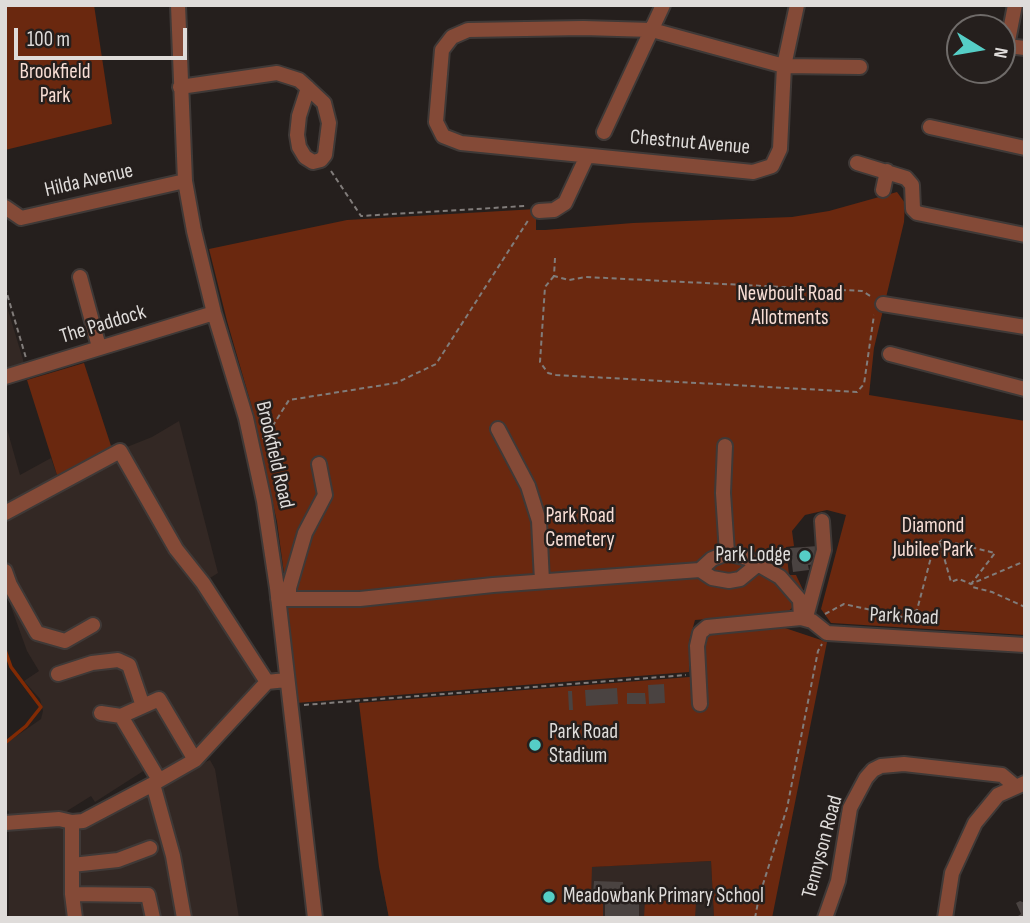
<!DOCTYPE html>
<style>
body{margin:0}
#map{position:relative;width:1030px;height:923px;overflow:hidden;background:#251f1d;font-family:"Sofia Sans Condensed",sans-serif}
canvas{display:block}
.frame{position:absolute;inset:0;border:7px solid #dfdcda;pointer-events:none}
.north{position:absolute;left:946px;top:14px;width:70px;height:70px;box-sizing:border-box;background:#251f1d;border:2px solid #6f6b69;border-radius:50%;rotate:101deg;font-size:19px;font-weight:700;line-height:28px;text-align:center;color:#dfdcda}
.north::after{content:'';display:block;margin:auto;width:24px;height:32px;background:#55cec6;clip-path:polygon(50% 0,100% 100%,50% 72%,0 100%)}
.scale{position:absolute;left:14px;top:28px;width:173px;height:32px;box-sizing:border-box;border:4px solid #dfdcda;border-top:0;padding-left:9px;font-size:21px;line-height:24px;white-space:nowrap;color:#dfdcda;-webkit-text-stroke:5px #251f1d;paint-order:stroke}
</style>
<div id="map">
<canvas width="1030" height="923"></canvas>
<div class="frame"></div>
<div class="north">N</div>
<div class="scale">100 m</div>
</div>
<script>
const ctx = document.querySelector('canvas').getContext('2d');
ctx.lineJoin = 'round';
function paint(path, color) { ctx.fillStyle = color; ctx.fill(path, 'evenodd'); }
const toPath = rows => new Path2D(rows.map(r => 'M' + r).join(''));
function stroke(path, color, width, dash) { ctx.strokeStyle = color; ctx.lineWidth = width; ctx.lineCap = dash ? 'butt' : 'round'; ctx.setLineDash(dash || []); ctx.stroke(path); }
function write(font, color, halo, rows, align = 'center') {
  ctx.font = font + ' "Sofia Sans Condensed",sans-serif'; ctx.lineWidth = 5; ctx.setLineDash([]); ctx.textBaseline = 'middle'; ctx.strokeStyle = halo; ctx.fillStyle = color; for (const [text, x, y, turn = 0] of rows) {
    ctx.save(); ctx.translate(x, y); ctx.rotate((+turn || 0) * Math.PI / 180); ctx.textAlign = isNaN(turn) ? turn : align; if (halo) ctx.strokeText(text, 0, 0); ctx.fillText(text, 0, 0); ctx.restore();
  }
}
const built = toPath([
 [5,300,24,363,5,369],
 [179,421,218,573,197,586,238,650,260,678,200,747,158,772,148,768,95,802,91,796,67,811,76,823,145,787,210,760,215,769,239,918,9,918,9,811,5,810,5,744,41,719,43,711,40,699,24,681,39,671,27,651,5,590,5,422,20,475,51,458,57,475,152,437],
 [711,861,714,918,389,918,381,877]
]);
const green = toPath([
 [5,5,94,5,112,124,5,150],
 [897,192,905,203,904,222,874,348,869,395,1025,421,1025,635,831,623,821,609,846,515,827,510,805,515,792,531,794,546,786,547,789,575,796,575,805,594,787,613,695,620,689,642,689,672,296,703,286,588,277,522,251,404,227,321,209,249,347,220,536,209,536,230,545,230,633,223,792,217,829,211],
 [84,363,113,452,57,475,27,380],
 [782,627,827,642,772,918,714,918,711,861,592,867,591,898,603,898,603,918,389,918,379,867,359,703,702,676,707,633],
 [645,900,696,902,695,918,644,918]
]);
const stream = toPath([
 [5,650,11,667,41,707,26,726,5,743]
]);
const building = toPath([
 [818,546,819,564,808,565,809,570,793,572,790,548],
 [664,684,665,703,649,704,648,685],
 [617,688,618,704,586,706,585,690],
 [568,691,572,691,573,710,569,710],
 [627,693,645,693,646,704,627,704],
 [594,881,623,882,625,902,639,902,639,918,605,918,605,902,609,902,609,895,593,895],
 [1020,901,1025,903,1025,918,1015,918,1021,914,1016,903]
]);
const path = toPath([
 [331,171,361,216,525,206],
 [555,258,554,276,569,280,586,277,862,291,872,297],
 [554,276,545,287,540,362,548,373,556,375,857,392,864,384,874,315],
 [5,287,26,358],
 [262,438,265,438,289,400,396,383,436,364,529,219],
 [940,543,951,582,959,579,971,584,1025,561],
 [825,614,844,604,903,617,917,610,934,546,942,540,995,553,971,584,972,587,992,592,1025,607],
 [304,705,686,675],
 [755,918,759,897,787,808,818,651,822,644]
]);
const minor = toPath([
 [178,5,185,181,194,231,214,313,246,418,264,501,277,588,315,918],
 [797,5,784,66,780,149,772,166,753,172,461,143,443,136,436,122,442,50,452,37,468,30,583,28,652,30,784,66,860,67],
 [1015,5,1007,46,1025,48],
 [180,87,277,73,299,80,308,88,324,103,329,123,325,155,321,160,313,162,305,157,299,147,297,135,299,116,308,88],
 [930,127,1025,148],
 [604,132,663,5],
 [857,163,906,178,912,185,913,209,917,213,1025,235],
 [883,190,887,171],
 [5,207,21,218,185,181],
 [539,211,554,210,565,203,587,156],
 [80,277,99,347],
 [883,304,1025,327],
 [890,354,1025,389],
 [5,377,214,313],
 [498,429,528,486,539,521,542,581],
 [725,446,723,493,727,553],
 [5,513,120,451,176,549,203,583,267,682,286,680],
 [700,570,712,578,729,581,740,579,757,565],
 [5,571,10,585,37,633,65,641,93,625],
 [289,598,289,588,305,533,325,495,319,464],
 [278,599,360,599,493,585,700,570,712,559,727,553,747,558,780,577,800,600,801,618],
 [806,617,824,550,822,521],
 [58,674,92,663,118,660,129,665,143,706],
 [700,704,697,646,700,633,707,627,801,618,812,621,827,633,1025,645],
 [101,713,121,716,159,699,195,760],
 [121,716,159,780],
 [153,784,173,856,184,918],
 [72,822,72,894,75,918],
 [5,823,59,819,72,822,83,821,153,784,195,760,267,682],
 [72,865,118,860,150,848],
 [72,894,148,895,153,918],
 [825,918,838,881,850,808,866,778,873,770,881,766,904,764,1002,775,1015,786],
 [945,918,952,873,975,823,998,795,1025,783]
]);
const markers = [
 [805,556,7,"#55cec6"],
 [535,745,7,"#55cec6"],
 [549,897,7,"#55cec6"]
];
const parkNames = [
 ["Brookfield",55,73],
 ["Park",55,97],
 ["Newboult Road",790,295],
 ["Allotments",790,319],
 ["Park Road",580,517],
 ["Cemetery",580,541],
 ["Diamond",933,527],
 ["Jubilee Park",933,551]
];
const streetNames = [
 ["Chestnut Avenue",690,143,5],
 ["Hilda Avenue",89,181,-13],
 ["The Paddock",103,325,-17],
 ["Brookfield Road",274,455,77],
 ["Park Road",904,617,3],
 ["Tennyson Road",823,847,-75]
];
const poiNames = [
 ["Park Lodge",791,556,"right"],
 ["Park Road",549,733],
 ["Stadium",549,757],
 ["Meadowbank Primary School",563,897]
];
paint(built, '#332824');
paint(green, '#6a280f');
stroke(stream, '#812a04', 3.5);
paint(building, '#4a4341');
stroke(minor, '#3f3937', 18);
stroke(path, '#817c7a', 2, [5, 3.5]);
stroke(minor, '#844a37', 14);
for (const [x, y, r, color] of markers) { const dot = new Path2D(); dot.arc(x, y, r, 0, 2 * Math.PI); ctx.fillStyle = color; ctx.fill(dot); stroke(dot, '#251f1d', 2.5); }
write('21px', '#f7ddd4', '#251f1d', parkNames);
write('21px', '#dfdcda', '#251f1d', streetNames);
write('21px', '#dfdcda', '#251f1d', poiNames, 'left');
</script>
